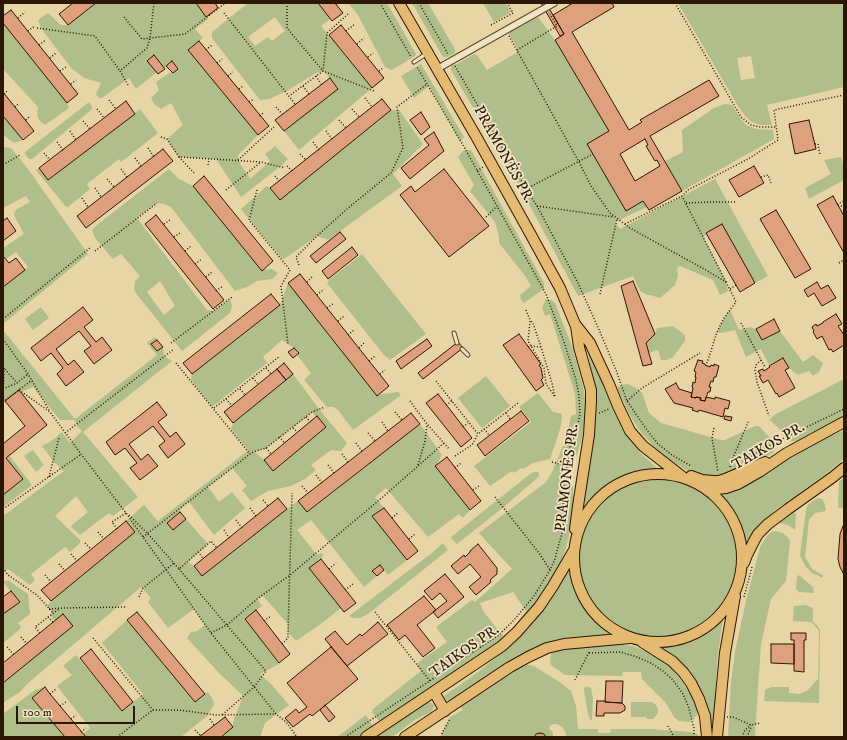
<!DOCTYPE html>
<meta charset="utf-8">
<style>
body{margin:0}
#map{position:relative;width:847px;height:740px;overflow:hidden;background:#e8d5a5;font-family:"IM FELL DW Pica",serif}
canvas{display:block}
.frame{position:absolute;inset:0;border:4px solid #2c1605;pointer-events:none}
.scale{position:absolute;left:16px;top:706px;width:119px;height:18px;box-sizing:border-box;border:2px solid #2c1605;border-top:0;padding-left:5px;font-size:12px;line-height:14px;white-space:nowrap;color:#2c1605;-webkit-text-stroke:3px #f0e4c4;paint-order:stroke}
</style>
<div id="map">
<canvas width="847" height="740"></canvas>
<div class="frame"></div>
<div class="scale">100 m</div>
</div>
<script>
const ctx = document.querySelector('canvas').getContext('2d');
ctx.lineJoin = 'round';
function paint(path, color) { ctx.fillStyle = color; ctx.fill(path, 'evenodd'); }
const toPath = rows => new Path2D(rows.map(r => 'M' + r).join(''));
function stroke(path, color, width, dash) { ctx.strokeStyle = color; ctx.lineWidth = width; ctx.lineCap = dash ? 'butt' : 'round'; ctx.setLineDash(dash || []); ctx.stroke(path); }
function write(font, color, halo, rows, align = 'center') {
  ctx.font = font + ' "IM FELL DW Pica",serif'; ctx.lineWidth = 3.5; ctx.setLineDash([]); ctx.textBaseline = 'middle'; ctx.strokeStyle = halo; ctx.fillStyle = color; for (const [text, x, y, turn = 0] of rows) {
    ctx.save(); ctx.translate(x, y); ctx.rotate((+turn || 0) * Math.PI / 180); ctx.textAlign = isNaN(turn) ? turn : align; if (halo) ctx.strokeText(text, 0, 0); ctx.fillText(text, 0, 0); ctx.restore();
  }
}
const green = toPath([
 [96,3,196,3,208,19,195,29,203,38,189,50,258,135,238,155,238,160,250,179,270,161,265,154,275,146,288,159,281,166,241,197,216,159,179,157,167,139,183,125,171,103,161,109,155,105,151,98,159,90,156,82,171,72,173,73,178,68,172,62,164,68,154,56,157,72,136,89,129,78,102,98,99,98,96,94,101,83,84,78,71,68,41,28,38,20,48,13,61,25,68,25],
 [248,3,318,3,330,19,321,26,372,88,299,150,284,131,338,88,330,78,323,71,316,73,285,92,269,99,260,100,212,38,212,32],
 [275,17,285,31,272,41,268,37,255,46,248,37],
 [348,3,387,3,416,54,415,56,402,64,391,70,385,67,358,15],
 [412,3,428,3,455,49,455,53,454,54,448,57,443,57],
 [483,3,505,3,511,12,494,22],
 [678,3,842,3,844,12,844,87,767,105,772,125,760,125,752,122,745,116,738,106],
 [751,56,755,78,741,80,737,58],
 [538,17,555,40,609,131,647,207,615,222,620,229,715,179,768,276,755,283,722,225,703,236,726,282,728,291,720,295,713,280,680,266,677,268,678,276,675,285,660,298,650,295,647,295,640,291,633,276,578,296,521,189,451,70,451,66,453,65,457,64,474,54,477,55,487,70,516,53,518,49,508,33],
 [3,23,67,103,69,108,45,125,39,120,37,115,38,107,3,69],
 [421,64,464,137,460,142,429,86,414,98,401,76],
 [89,102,92,107,91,110,32,159,29,159,25,154,25,152],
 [725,104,732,105,741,119,746,125,756,129,773,130,774,139,682,191,665,161,683,152,682,130,714,108],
 [140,109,158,133,121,162,119,159,87,184,90,189,68,207,66,207,36,170,39,168,49,180],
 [391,110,399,110,423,144,393,174,402,186,328,240,317,236,287,257,282,259,241,209,267,186,270,188,280,199],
 [3,116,23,140,14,143,3,135],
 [3,147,11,148,28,169,88,254,3,324,3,287,28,267,16,252,6,259,3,256,3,248,24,234,14,215,15,211,17,209,30,202,26,196,3,208],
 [468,150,471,150,544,283,544,288,541,291,524,303,521,300,520,295,531,286,526,277,499,243,499,236,495,222,470,191,474,185,458,157,463,151],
 [841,157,844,167,844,180,809,199,805,188,831,174,824,160],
 [169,169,179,179,193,186,262,270,272,269,278,273,272,279,257,281,247,287,235,291,171,207,164,204,157,203,137,218,207,310,212,311,215,310,230,299,232,306,230,313,182,351,135,292,134,288,135,281,140,276,121,254,113,259,95,238,92,230,98,224],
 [160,281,175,306,164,315,147,292],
 [362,254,426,334,390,360,383,354,327,283,330,279],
 [288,283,377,395,398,392,401,395,353,430,338,410,334,407,327,407,304,380,311,373,297,355,299,353,294,348,282,340,263,357,267,363,212,407,191,380,192,374,280,305],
 [545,299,551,300,555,303,573,349,584,391,586,408,585,426,581,441,577,455,572,455,568,485,573,486,573,510,569,536,565,551,559,566,545,589,537,601,520,621,519,620,526,611,513,592,480,603,483,611,503,636,510,631,511,632,510,634,493,647,381,722,379,721,372,712,373,709,421,671,416,664,447,642,436,627,472,600,475,602,512,569,479,533,546,482,552,472,566,439,571,416,576,414,575,394,550,314,545,316,542,307,545,302],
 [41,307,49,318,33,330,25,319],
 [730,310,739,330,750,327,756,329,762,340,780,331,803,362,813,355,823,363,819,372,813,376,809,371,798,375,789,368,783,358,769,365,761,349,746,357,735,330,721,333,717,332,724,318],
 [673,326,685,335,685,341,673,357,666,360,661,360,658,350,649,353,646,343,655,334,657,328],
 [3,330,75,419,157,355,147,343,155,337,157,340,151,345,157,351,163,347,164,356,172,361,83,432,138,497,113,516,109,513,80,535,71,527,71,526,88,512,76,496,55,516,80,540,80,543,70,552,65,547,31,574,35,580,30,585,8,569,3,573,3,516,64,471,54,462,42,446,50,442,62,432,70,443,82,431,78,427,74,420,60,420,33,387,23,391,19,390,3,403],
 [588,353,589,353,613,405,630,440,640,453,655,466,658,470,646,471,629,475,613,483,601,490,582,512,596,396],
 [293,374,319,409,347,443,341,451,331,450,311,465,316,470,305,479,291,486,268,491,251,501,242,490,247,486,232,468,208,487,219,502,232,492,245,508,214,535,189,502,179,510,180,512,167,523,172,530,186,519,208,544,188,562,194,566,202,576,287,509,298,501,308,512,420,424,442,455,436,466,470,510,463,518,459,514,428,537,386,488,375,497,384,508,373,517,407,560,388,575,380,565,373,571,377,576,364,587,311,520,297,530,317,555,321,553,324,555,309,568,341,608,322,623,296,641,288,632,288,624,263,596,257,599,262,606,245,619,279,664,260,674,272,685,289,705,265,723,260,737,221,737,233,727,233,722,243,696,218,672,187,638,191,632,197,631,205,625,194,609,168,628,148,602,151,598,141,587,27,684,20,692,3,703,3,683,55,621,50,615,53,613,47,606,51,601,135,532,126,521,144,505,158,521,246,452,248,450,231,429,233,423],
 [312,412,325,427,273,471,264,460,256,453,254,452,266,448],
 [486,376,510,406,482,428,458,398],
 [844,379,844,416,796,441,790,441,787,440,790,439,772,422,772,421,769,421,774,415],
 [628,384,639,390,642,393,649,413,661,423,721,440,725,440,755,426,759,426,771,439,776,447,773,453,736,472,722,477,700,476,686,470,670,460,655,448,640,431,629,414,618,390,618,387,621,385],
 [538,393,553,412,562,414,562,417,560,429,550,459,533,463,523,469,521,468,514,473,512,471,490,486,474,466,531,422,519,407],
 [844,430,844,459,827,473,777,509,758,526,745,549,743,537,739,523,730,507,720,495,719,493,744,485,820,441],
 [33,450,44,465,36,472,24,456],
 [9,455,32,485,3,507,3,495,23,479,6,458],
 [534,472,538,472,539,474,539,476,536,479,505,506,457,544,451,538,451,537,530,474],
 [844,478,844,508,838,508,839,481],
 '578 558a79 79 0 1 1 158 0a79 79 0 1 1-158 0Z',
 [818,498,822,499,825,504,826,511,815,513,809,520,805,557,812,569,823,575,823,578,812,573,806,567,802,560,800,555,806,510,807,506,814,500],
 [793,512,795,513,796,515,795,530,788,525,779,523],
 [774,531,779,532,783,533,790,540,786,581,771,599,761,644,756,719,755,737,728,737,731,681,735,652,746,601,760,547,766,537,771,532],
 [443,543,448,550,368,614,360,618,354,618,349,616,433,552],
 [568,569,574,587,579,599,586,610,595,620,606,629,614,634,562,639,453,700,446,701,444,696,478,672,493,660,502,650],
 [799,575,813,587,814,593,799,592,796,589,797,577],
 [8,580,28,594,30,613,29,615,18,623,21,627,19,630,3,643,3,614,19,602,3,582],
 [806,605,813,608,813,622,817,625,820,630,819,703,764,701,765,691,766,689,772,687,789,687,789,693,799,694,807,691,818,679,819,631,815,626,811,622,793,621,794,606],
 [723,617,717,662,714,725,711,725,706,702,697,683,685,666,675,657,659,646,679,644,690,639,703,633],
 [127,620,195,702,208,692,213,700,214,704,212,708,207,716,181,737,86,737,83,734,90,728,57,686,72,675,63,666,76,655,122,711,143,694,102,643],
 [613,644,633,646,645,651,658,658,671,668,683,683,695,703,698,711,697,715,692,720,689,722,679,721,674,717,666,703,642,679,641,672,623,672,622,676,565,675,551,665,550,662,551,654,553,651,557,650],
 [525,664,534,666,558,681,571,691,576,705,578,729,598,729,598,733,610,733,611,729,650,729,691,732,697,734,700,737,567,737,564,729,561,726,556,724,553,724,550,726,549,728,553,733,553,737,546,737,544,734,540,733,536,734,534,737,440,737,450,717,463,710,460,706,520,666],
 [586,686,591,688,593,698,592,721,590,719,588,714,584,690,584,688],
 [45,687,32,698,65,737,3,737,3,714,35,690],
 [428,702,432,703,434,706,432,711,415,720,392,737,374,737,425,703],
 [631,702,652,702,656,705,658,709,658,713,653,719,647,719,646,717,631,717],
 [366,715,372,725,373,727,358,737,337,737]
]);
const building = toPath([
 [73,3,96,3,68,25,59,14,73,3],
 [196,3,215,3,218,8,206,17,196,3],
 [318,3,335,3,343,13,332,21,318,3],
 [541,3,546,3,564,34,560,36,541,3],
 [573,3,612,3,614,7,572,32,629,130,642,122,640,120,709,80,719,96,650,136,682,191,649,210,643,201,626,211,587,144,609,131,555,40,564,34,553,15,573,3],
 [645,139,648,145,646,146,655,161,657,160,660,166,635,181,620,154,645,139],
 [11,10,78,94,67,103,3,23,3,16,11,10],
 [341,25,384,78,372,88,329,35,341,25],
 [199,41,269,126,258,135,188,50,199,41],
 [154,55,165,69,158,74,147,61,154,55],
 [172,61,178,69,173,73,166,66,172,61],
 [330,78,338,89,284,131,275,120,330,78],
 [3,92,34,131,23,140,3,116,3,92],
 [382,99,391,110,280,200,270,188,382,99],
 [126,101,135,114,48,180,39,168,126,101],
 [421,112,430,127,421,135,410,120,421,112],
 [809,120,816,149,795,154,789,124,809,120],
 [434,132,444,151,410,179,401,168,429,145,424,139,434,132],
 [163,149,173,161,86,228,77,216,163,149],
 [754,166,764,183,739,197,729,180,754,166],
 [444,169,489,226,449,257,400,195,411,186,415,192,444,169],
 [204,176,273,261,262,271,193,186,204,176],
 [833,196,844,216,844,253,817,205,833,196],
 [776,210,811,269,795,278,760,219,776,210],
 [156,215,224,300,213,309,145,224,156,215],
 [7,218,16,231,3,241,3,221,7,218],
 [722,224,755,283,740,292,706,233,722,224],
 [340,232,346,239,316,263,310,256,340,232],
 [352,247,358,255,328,279,322,271,352,247],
 [3,256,9,263,16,258,25,270,3,287,3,256],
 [300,274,389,386,377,396,288,283,300,274],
 [633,281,655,334,646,343,652,364,643,366,621,286,633,281],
 [817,282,821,289,828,285,836,298,822,306,814,293,808,297,804,290,817,282],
 [271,294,280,305,192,374,183,363,271,294],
 [83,307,93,320,84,327,96,342,102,337,112,350,94,364,84,351,91,346,79,331,56,349,68,365,74,360,84,372,66,386,57,374,63,368,51,353,41,361,31,348,83,307],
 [836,314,842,324,838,326,844,335,844,345,833,352,831,349,829,350,822,336,817,339,813,332,814,331,812,327,816,324,817,326,823,323,823,322,836,314],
 [774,319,780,331,762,340,756,329,774,319],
 [519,334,541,364,539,365,541,368,543,378,541,380,544,385,536,391,503,345,519,334],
 [427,339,432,346,401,369,396,361,427,339],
 [157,340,163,347,157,351,151,344,157,340],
 [458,342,463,348,423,379,418,373,458,342],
 [294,348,299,353,293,358,288,352,294,348],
 [783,358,789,368,785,370,795,388,779,397,777,393,776,394,768,380,763,383,759,376,761,376,758,371,763,369,764,371,770,367,769,366,783,358],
 [698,360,703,361,702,363,705,364,705,365,710,367,711,365,714,366,714,364,719,366,716,377,714,377,713,382,711,381,709,387,711,387,710,392,708,392,705,401,700,400,701,398,696,397,696,398,691,397,693,388,692,387,693,382,695,383,696,377,695,377,696,372,694,371,698,360],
 [284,363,293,374,286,380,277,369,284,363],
 [277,369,286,380,233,423,224,412,277,369],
 [676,383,679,389,692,393,691,397,696,398,696,397,701,398,700,400,705,401,706,397,715,399,715,397,730,401,728,409,725,408,723,417,699,410,698,412,692,410,693,408,674,403,665,389,676,383],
 [19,390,47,425,6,458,23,479,3,495,3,441,4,443,25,426,5,401,19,390],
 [438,394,472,438,461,447,426,403,438,394],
 [157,402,167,415,158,422,170,437,176,432,185,444,168,458,159,446,165,441,153,426,129,444,141,460,148,454,158,466,140,480,130,468,137,463,125,448,115,455,106,442,157,402],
 [521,411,529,421,485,456,477,445,521,411],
 [411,413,420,424,307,512,298,501,411,413],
 [317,416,326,427,273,471,264,460,317,416],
 [725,416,732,417,731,421,724,419,725,416],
 [447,457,481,501,470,510,435,466,447,457],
 [278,498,287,509,202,576,194,566,278,498],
 [384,508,418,551,407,560,372,516,384,508],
 [180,512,186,519,173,530,167,523,180,512],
 [126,521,135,532,51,601,41,590,126,521],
 [843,526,844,526,844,575,840,567,838,559,840,534,843,526],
 [478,544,497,568,497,574,490,580,491,582,476,595,469,587,481,577,470,564,458,574,451,566,464,555,465,557,470,552,470,551,478,544],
 [321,559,356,603,344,612,309,568,321,559],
 [380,565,384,570,377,576,372,571,380,565],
 [445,574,464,597,438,618,433,612,447,601,440,593,432,600,424,591,445,574],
 [11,591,20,602,3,614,3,597,11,591],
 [424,596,436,610,417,625,435,648,423,657,405,635,399,640,387,625,424,596],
 [256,610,290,654,279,663,245,619,256,610],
 [137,612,205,694,195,702,127,620,137,612],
 [63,614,73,626,3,683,3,663,63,614],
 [378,622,388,634,347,666,325,639,335,631,347,645,360,634,362,636,378,622],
 [791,633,806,633,806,640,804,640,804,672,794,671,794,640,791,640,791,633],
 [771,644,794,644,794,664,771,663,771,644],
 [331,647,358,679,312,716,310,714,293,727,285,718,296,709,299,713,307,707,287,683,331,647],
 [91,649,133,702,122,711,80,658,91,649],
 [606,681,623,681,622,703,605,702,606,681],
 [45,687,50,694,86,737,65,737,32,698,45,687],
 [597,701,605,701,605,702,622,703,625,706,625,710,620,713,604,713,604,716,596,716,597,701],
 [325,705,335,717,329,722,320,710,325,705],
 [225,717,233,727,221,737,199,737,225,717],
 [540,733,544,734,546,737,534,737,536,734,540,733]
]);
const path = toPath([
 [70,3,71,4],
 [287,3,287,28,323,71,289,96],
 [380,3,411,57],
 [419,3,448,54],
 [675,3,741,117,751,125,759,127,776,127],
 [336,5,338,3],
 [224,13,295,104],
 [348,14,327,33,323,71,374,91],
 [124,17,142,39,185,34,224,4],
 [18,18,25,12],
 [491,25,513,13,507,3],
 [37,28,95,36,120,71],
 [28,31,35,26],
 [346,31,355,24],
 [509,36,579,162,591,186,610,213,630,228,704,269,726,282,736,302,724,318,717,332,706,366],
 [357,44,364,38],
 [39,45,46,40],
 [206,50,212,45],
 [517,50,557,26,550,14],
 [368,57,373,53],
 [50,58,56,53],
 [217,63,222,59],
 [455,66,526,189,537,206,578,283,600,332,616,370,627,401,647,430,658,444,672,455,691,466],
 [60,71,66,67],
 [379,71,383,68],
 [228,76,233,72],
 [316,76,321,84],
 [71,84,76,80],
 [128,85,120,71,147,48,150,38,154,3],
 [303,86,309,94],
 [239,89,243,86],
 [4,94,8,90],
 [365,98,372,107],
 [109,100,116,109],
 [249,102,254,99],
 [15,107,19,103],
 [276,107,282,114],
 [97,109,104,118],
 [352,109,359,117],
 [260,116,264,112],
 [26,120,30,116],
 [339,120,346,128],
 [83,121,90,129],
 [70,131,76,140],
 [326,131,332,139],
 [161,137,167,139,179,157,261,162,285,168],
 [57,142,63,150],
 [313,142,319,150],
 [815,144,818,144,820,155],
 [148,148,154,157],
 [44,153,50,160],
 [300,154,306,160],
 [179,157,195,174],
 [135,158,141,166],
 [499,158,506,154],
 [238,160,274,127],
 [3,165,20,155],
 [208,165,209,159],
 [287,166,292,171],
 [121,169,127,177],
 [477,171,483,167],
 [275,176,279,181],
 [761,177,768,175,771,183],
 [107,179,114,187],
 [95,188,101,197],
 [526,189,593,154],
 [226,190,261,162],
 [257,190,249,220,290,270,281,286,288,344],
 [82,198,88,207],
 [686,203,711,202,736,202],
 [837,204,844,201],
 [838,205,844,207],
 [537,206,614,217],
 [486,217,497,206],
 [164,224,170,220],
 [625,224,682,196],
 [174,237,180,233],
 [95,251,157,203],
 [185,251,191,246],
 [839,263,844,260],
 [195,264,202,259],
 [299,265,296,257,317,236,347,209,391,173,403,148,397,107,427,84],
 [206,277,212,272],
 [307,282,313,276],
 [726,282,682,196,688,190,748,159,778,140,774,110,844,95],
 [730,289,736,285],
 [216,291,223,286],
 [600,294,617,219],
 [317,295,324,289],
 [327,308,334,303],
 [526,310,530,320,530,322,528,341,544,368,546,384,555,397,552,383,541,347,533,323,530,320],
 [3,319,91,247],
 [338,321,344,316],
 [741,323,765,367],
 [348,335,354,330],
 [3,339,28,374,49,410],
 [171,343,232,297],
 [528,347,531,346,541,347],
 [359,348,364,343],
 [761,360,756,365,755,370,757,382,769,416],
 [369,361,375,356],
 [176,363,250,454],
 [3,367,17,383],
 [266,368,271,374],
 [380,374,385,370],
 [253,378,258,384],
 [436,381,478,434,518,403],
 [3,389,17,383,28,374],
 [240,389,245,395],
 [19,390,50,412,81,454,126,513,211,633,276,714,286,722,297,737],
 [226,399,232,406],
 [410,401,427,424,449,449],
 [627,401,642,388,700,353],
 [3,402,32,380],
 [3,402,4,368],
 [446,405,452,401],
 [214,408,280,356],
 [395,412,402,420],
 [506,413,510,419],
 [599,413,609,409],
 [306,417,310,422],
 [382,422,388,431],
 [463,427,468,423],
 [293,428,297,432],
 [714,428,712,438,718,472],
 [484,429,489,435],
 [65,433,174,349],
 [368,433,375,441],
 [279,437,285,443],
 [356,443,362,451],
 [266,448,271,454],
 [342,454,348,462],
 [455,456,472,445,478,434],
 [746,459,780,440,844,409],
 [552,462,567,466],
 [328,465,334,473],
 [418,465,425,441,427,424],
 [730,467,730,465,749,420],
 [455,468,461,463],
 [316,475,322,483],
 [49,477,59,438],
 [302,486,308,493],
 [473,490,479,486],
 [495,497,539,553,550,570],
 [263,500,268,506],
 [250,508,256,516],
 [3,509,80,455],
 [129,515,148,534,179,569,211,541,217,548],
 [392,518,398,513],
 [236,520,242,528],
 [117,529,112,522,126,513],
 [224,530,229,538],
 [98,532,104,539],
 [143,537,250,454,253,452,266,448,312,412,325,407],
 [409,539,415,534],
 [85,543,91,549],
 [198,552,203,558],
 [71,554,77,561],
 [59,564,65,571],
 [3,568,8,575,37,595,53,613],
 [179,569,266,671,254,687,222,715],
 [329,569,336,563],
 [45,575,51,582],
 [345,590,353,584],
 [139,597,143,588,174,563],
 [744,597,752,567],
 [49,609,63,608,127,607],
 [375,612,430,681],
 [48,617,53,622],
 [264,621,271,616],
 [40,633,35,627,59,609],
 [211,633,227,625,257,599,290,575,384,496,444,443],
 [21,637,27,644],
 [93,638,153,710],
 [282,644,288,638,288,632,292,493],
 [7,647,14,655],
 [589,653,620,652,634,656,651,663,663,671,673,680,683,694,689,708,691,717,694,728,694,737],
 [575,680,589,652],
 [50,694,56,689],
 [60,706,66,702],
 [727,717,733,717,751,725,760,723],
 [71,719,76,715],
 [210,719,214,725],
 [668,726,674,737],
 [195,730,201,736],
 [81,732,86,728],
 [117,737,153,710,179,710,216,715,276,714],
 [345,737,499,635,514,620,534,596,550,570,555,559,558,547,563,530,564,519,563,494,570,447,576,432,580,415,579,396,576,380,564,342,546,294,463,145,417,67],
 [442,737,442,733,450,719],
 [742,737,745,730,751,725],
 [747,737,751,727]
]);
const lane = toPath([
 [414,62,426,54],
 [454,333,457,343],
 [462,349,468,355]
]);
const street = toPath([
 [437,69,554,3]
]);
const primary = toPath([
 [399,3,477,138,526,226,560,288,575,324,590,343,609,384,618,406,630,431,643,446,684,478],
 '574 558a84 84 0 1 1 168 0a84 84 0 1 1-168 0Z',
 [691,476,702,480,713,481,719,481,725,479,765,462],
 [707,490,726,488,738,484,759,472,787,453,844,422],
 [575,529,578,506,589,435,591,402,591,390,579,347,576,326],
 [744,563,747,555,754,541,758,534,768,524,788,509,833,477,844,468],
 [642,642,672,661,683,672,691,683,699,699,705,716,707,737],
 [434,692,445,711],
 [366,737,502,646,517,632,539,607,553,586,574,550],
 [405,737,510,667,528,657,547,648,564,644,630,638],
 [717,737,725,653,735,596]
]);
const streetNames = [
 ["PRAMONĖS PR.",503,155,61],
 ["TAIKOS PR.",769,447,-30],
 ["PRAMONĖS PR.",568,478,-83],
 ["TAIKOS PR.",465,652,-35]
];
paint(green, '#afbe8b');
paint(building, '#dfa07e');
stroke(building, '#2c1605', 1);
stroke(lane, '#5b462d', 5);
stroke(street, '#5b462d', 8);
stroke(primary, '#2c1605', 12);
stroke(path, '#2c1605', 1.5, [1, 2]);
stroke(lane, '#f0e4c4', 3);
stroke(street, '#f0e4c4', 6);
stroke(primary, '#e4ba72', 10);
write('15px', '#2c1605', '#f0e4c4', streetNames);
</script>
